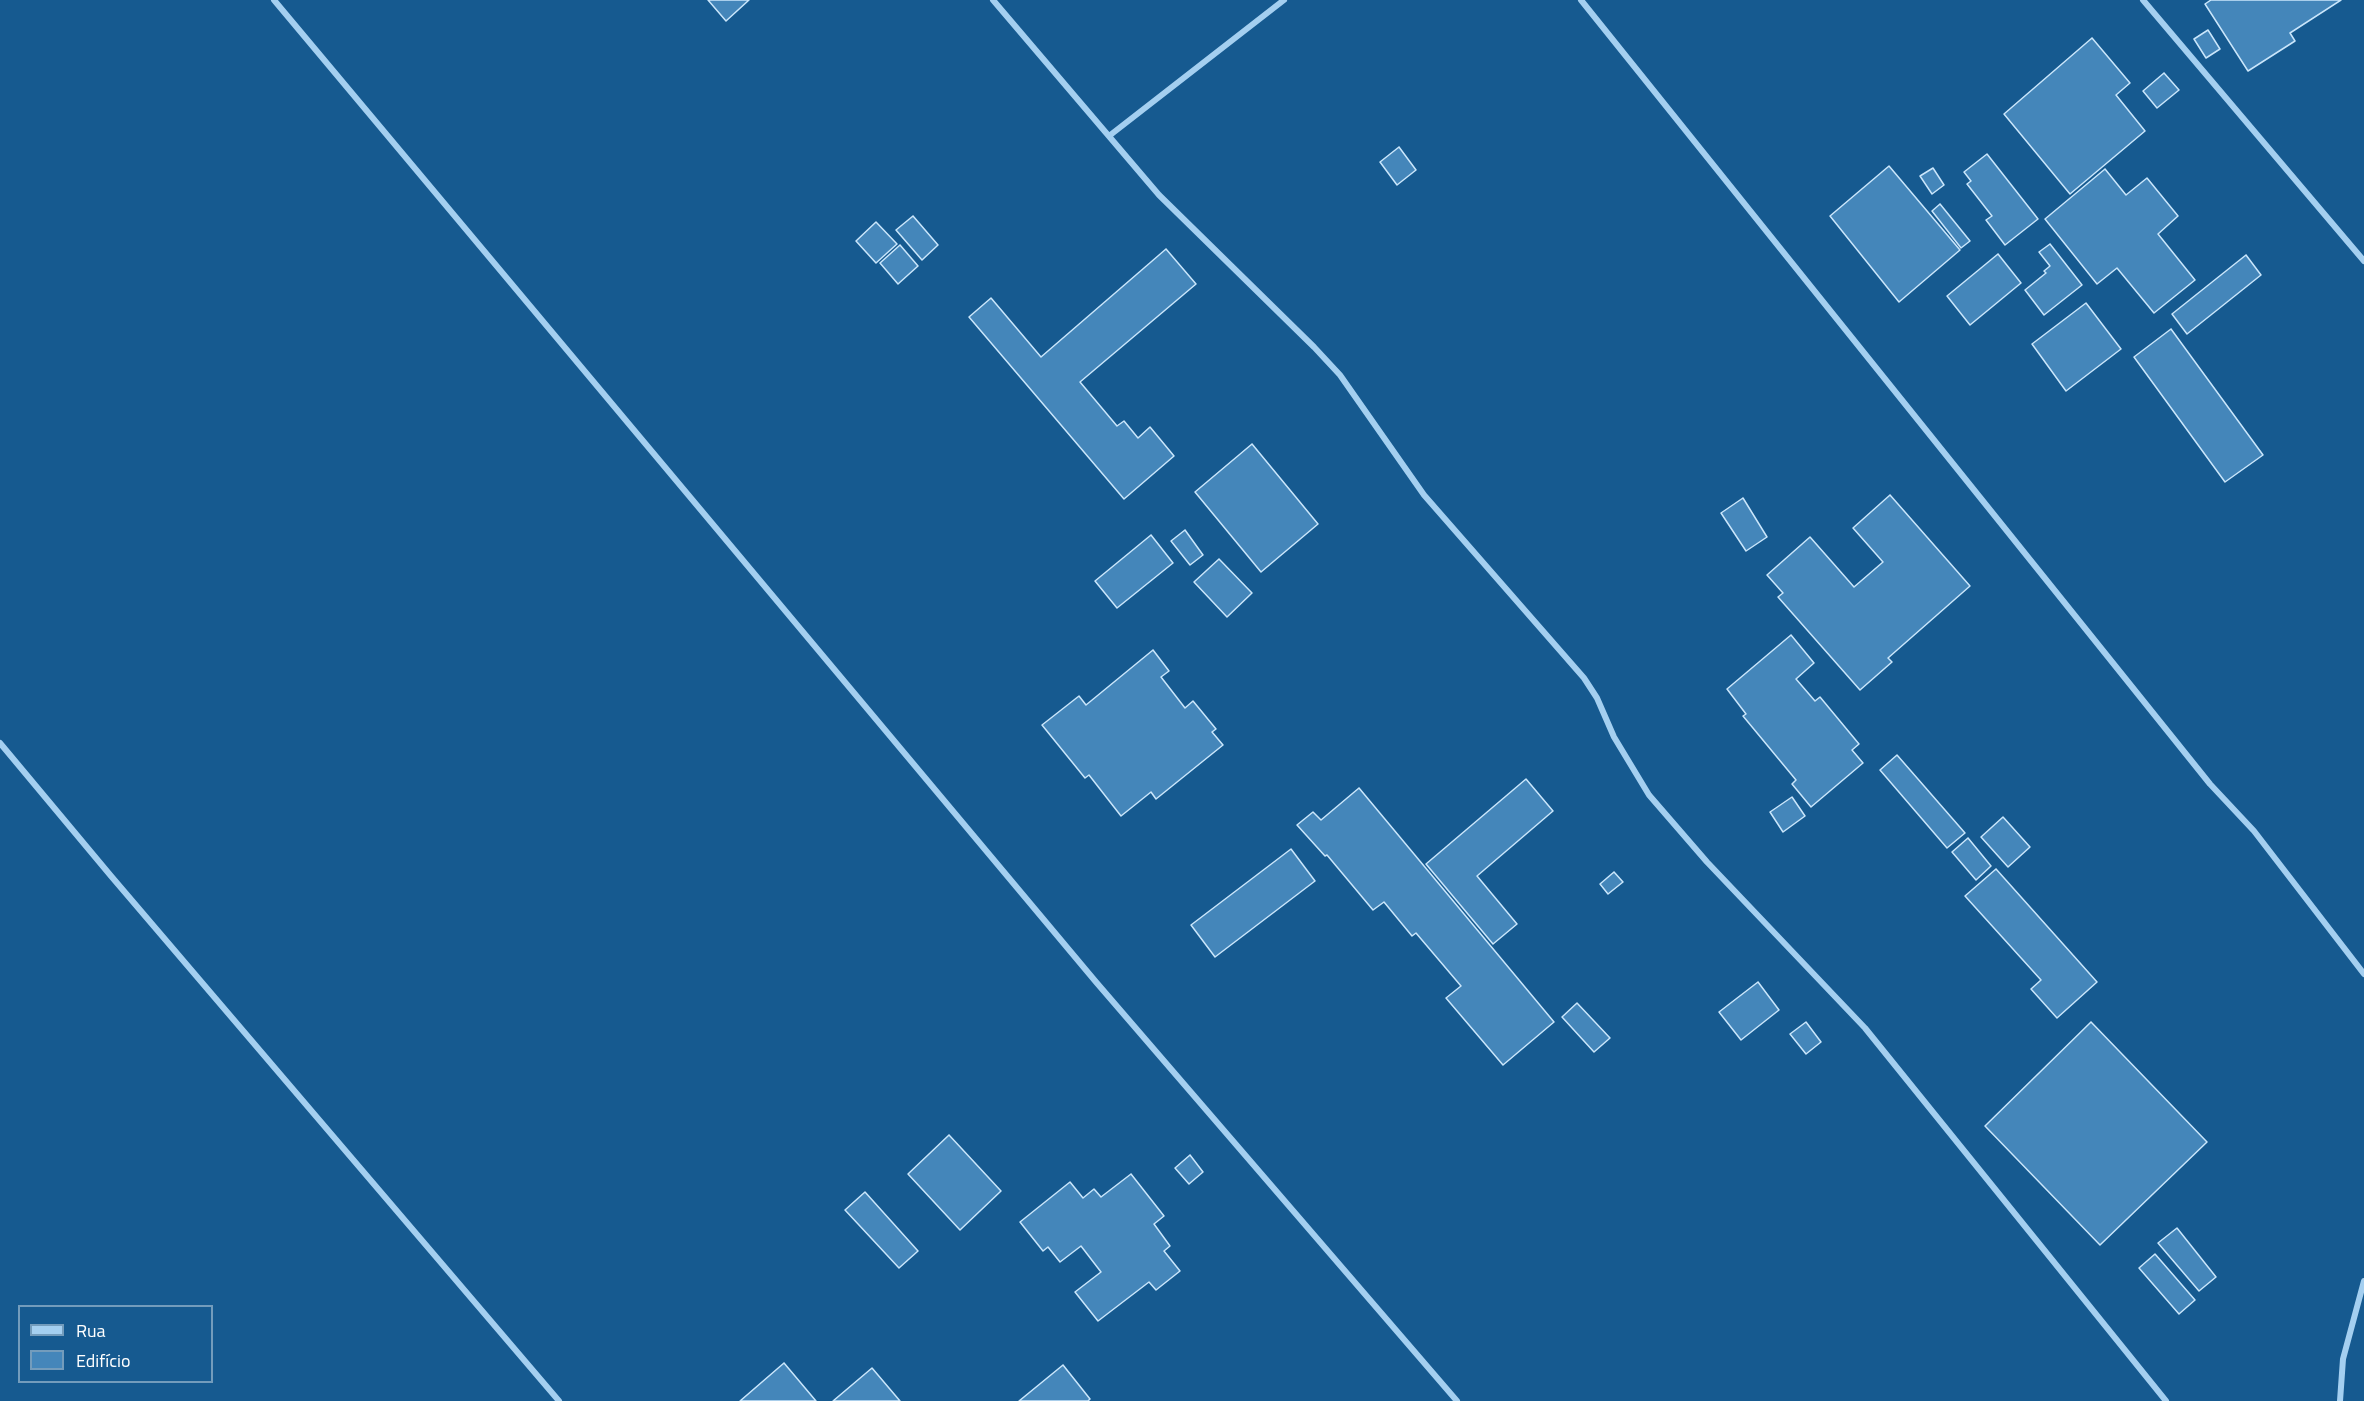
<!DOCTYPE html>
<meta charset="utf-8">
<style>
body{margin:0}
#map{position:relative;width:2364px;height:1401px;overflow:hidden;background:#165a90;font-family:"Titillium Web",sans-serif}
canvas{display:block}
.legend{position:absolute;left:18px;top:1305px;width:195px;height:78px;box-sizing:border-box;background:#165a90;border:2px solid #739cbc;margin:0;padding:8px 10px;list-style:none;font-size:18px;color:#fff}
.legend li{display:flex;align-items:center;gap:12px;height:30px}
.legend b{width:30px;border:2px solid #739cbc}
</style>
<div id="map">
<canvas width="2364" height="1401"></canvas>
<ul class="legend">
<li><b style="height:8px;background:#a4cff0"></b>Rua</li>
<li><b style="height:16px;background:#4486ba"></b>Edifício</li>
</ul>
</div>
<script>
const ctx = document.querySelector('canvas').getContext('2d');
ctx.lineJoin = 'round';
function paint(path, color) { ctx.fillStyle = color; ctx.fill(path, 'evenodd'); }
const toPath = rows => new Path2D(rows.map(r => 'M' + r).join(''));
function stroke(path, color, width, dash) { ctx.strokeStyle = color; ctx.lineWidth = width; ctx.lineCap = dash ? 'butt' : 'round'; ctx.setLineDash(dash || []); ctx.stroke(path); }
const building = toPath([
 [708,0,749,0,726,21,708,0],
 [2211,0,2341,0,2290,33,2295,41,2248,71,2205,4,2211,0],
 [2208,30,2220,49,2206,58,2194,39,2208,30],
 [2092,38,2130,83,2116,95,2145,131,2070,194,2004,114,2092,38],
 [2164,73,2179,90,2157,108,2143,91,2164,73],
 [1399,147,1416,170,1397,185,1380,162,1399,147],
 [1987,154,2038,219,2005,245,1986,220,1992,216,1967,184,1971,181,1964,172,1987,154],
 [1889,166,1960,250,1899,302,1830,216,1889,166],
 [1933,168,1944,185,1932,194,1920,176,1933,168],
 [2105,169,2126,195,2147,178,2178,216,2158,234,2195,280,2154,313,2117,268,2097,284,2045,219,2105,169],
 [1940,204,1970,241,1961,248,1932,211,1940,204],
 [913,216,938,245,922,260,896,230,913,216],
 [876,222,897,244,876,263,856,241,876,222],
 [2050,244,2082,285,2044,315,2025,290,2046,273,2044,271,2050,266,2039,252,2050,244],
 [900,245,918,266,898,284,880,263,900,245],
 [1166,249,1196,284,1080,382,1117,426,1124,421,1138,438,1150,427,1174,456,1124,499,969,317,991,298,1041,357,1166,249],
 [1998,254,2021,283,1970,325,1947,296,1998,254],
 [2246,255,2261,275,2187,334,2172,314,2246,255],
 [2086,303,2121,349,2066,391,2032,344,2086,303],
 [2171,329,2263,455,2225,482,2134,357,2171,329],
 [1252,444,1318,524,1261,572,1195,492,1252,444],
 [1890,495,1970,586,1888,658,1892,662,1860,690,1778,597,1783,593,1767,575,1810,537,1854,587,1883,562,1853,528,1890,495],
 [1743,498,1767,537,1746,551,1721,513,1743,498],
 [1185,530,1203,555,1190,565,1171,541,1185,530],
 [1151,535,1173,563,1117,608,1095,581,1151,535],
 [1219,559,1252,593,1227,617,1194,582,1219,559],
 [1791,635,1814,663,1796,679,1815,701,1820,697,1859,744,1852,750,1863,763,1811,807,1792,784,1796,780,1743,716,1746,714,1727,689,1791,635],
 [1153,650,1169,671,1161,677,1185,708,1193,701,1216,729,1212,732,1223,745,1156,799,1151,792,1121,816,1089,775,1085,778,1042,725,1079,696,1086,705,1153,650],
 [1897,755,1965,833,1947,848,1880,770,1897,755],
 [1526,779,1553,811,1477,876,1517,924,1493,944,1426,864,1526,779],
 [1359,788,1554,1022,1503,1065,1446,998,1461,986,1416,933,1412,936,1384,902,1373,910,1327,855,1325,856,1297,825,1313,812,1321,820,1359,788],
 [1792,797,1805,816,1783,832,1770,812,1792,797],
 [2003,817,2030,847,2008,867,1981,837,2003,817],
 [1968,838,1991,866,1976,880,1952,852,1968,838],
 [1291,849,1315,881,1215,957,1191,925,1291,849],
 [1996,869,2097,982,2057,1018,2031,989,2041,980,1965,896,1996,869],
 [1614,872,1623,882,1608,894,1600,884,1614,872],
 [1758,982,1779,1010,1741,1040,1719,1012,1758,982],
 [1577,1003,1610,1038,1594,1052,1562,1017,1577,1003],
 [1806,1022,1821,1042,1806,1054,1790,1034,1806,1022],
 [2091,1022,2207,1142,2100,1245,1985,1126,2091,1022],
 [949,1135,1001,1191,960,1230,908,1174,949,1135],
 [1190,1155,1203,1172,1189,1184,1175,1168,1190,1155],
 [1131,1174,1164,1216,1154,1224,1170,1246,1164,1251,1180,1271,1156,1290,1149,1282,1098,1321,1075,1292,1101,1272,1081,1246,1060,1262,1048,1247,1043,1251,1020,1222,1070,1182,1083,1198,1094,1189,1101,1197,1131,1174],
 [865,1192,918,1251,899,1268,845,1210,865,1192],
 [2177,1228,2216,1277,2199,1291,2158,1243,2177,1228],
 [2155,1254,2195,1300,2179,1314,2139,1268,2155,1254],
 [784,1363,816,1401,740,1401,784,1363],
 [1063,1365,1090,1399,1088,1401,1019,1401,1063,1365],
 [872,1368,900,1401,833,1401,872,1368]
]);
const minor = toPath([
 [274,0,1096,982,1457,1401],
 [993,0,1159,195,1314,347,1340,375,1424,495,1584,678,1597,698,1614,737,1649,795,1707,862,1865,1028,2166,1401],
 [1581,0,2210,784,2254,831,2364,974],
 [2143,0,2364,261],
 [1109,136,1284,0],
 [0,743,111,876,559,1401],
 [2340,1401,2343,1359,2364,1281]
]);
paint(building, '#4486ba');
stroke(building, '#cae6fb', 1.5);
stroke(minor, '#a4cff0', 6);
</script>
